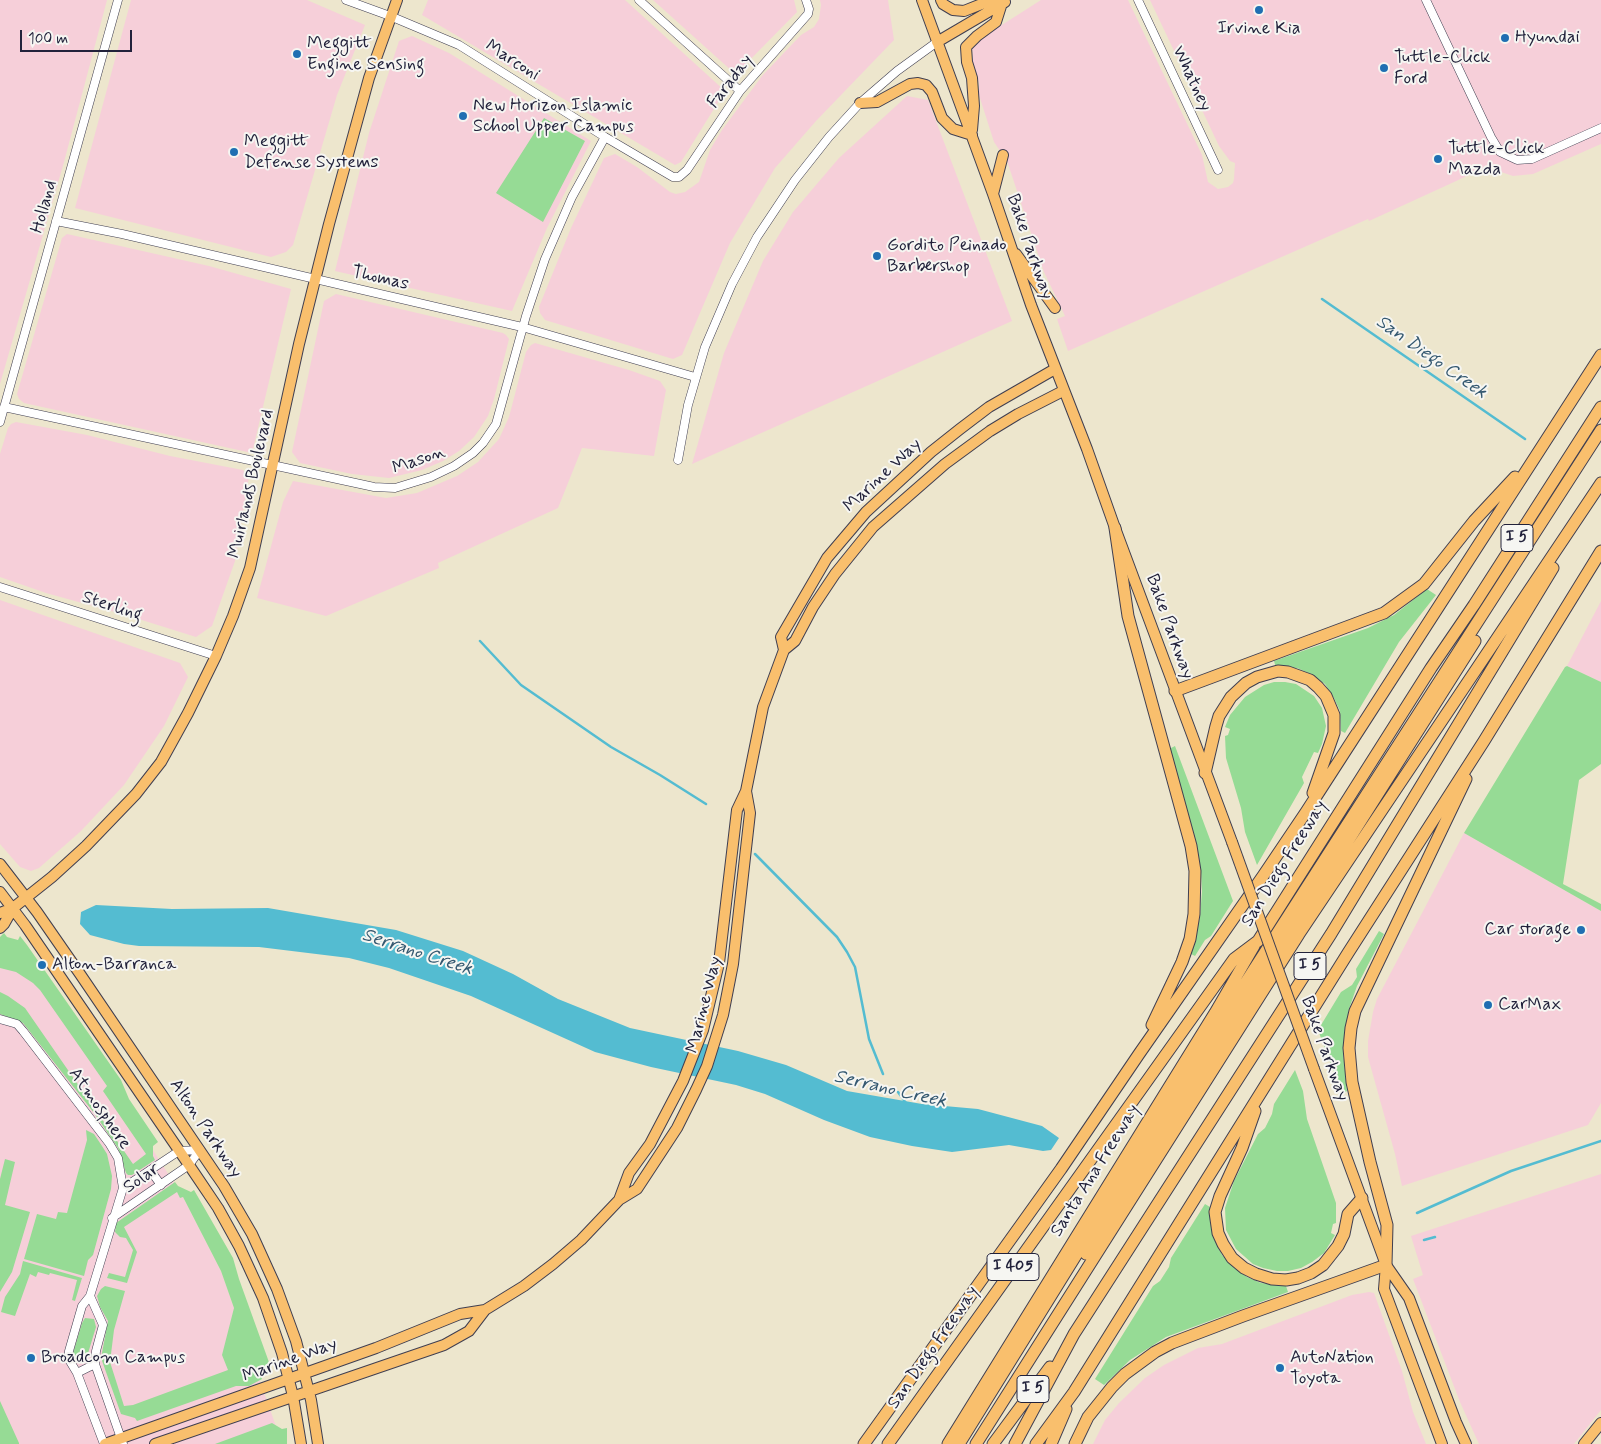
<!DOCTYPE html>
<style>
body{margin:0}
#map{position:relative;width:1601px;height:1444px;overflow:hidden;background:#ede6cd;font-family:Mynerve,sans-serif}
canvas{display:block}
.scale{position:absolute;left:20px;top:30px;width:112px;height:22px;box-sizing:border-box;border:2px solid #22223b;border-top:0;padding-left:6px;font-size:15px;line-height:18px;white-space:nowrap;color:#22223b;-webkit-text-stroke:4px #f6f6f2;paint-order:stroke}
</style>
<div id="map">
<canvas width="1601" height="1444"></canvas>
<div class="scale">100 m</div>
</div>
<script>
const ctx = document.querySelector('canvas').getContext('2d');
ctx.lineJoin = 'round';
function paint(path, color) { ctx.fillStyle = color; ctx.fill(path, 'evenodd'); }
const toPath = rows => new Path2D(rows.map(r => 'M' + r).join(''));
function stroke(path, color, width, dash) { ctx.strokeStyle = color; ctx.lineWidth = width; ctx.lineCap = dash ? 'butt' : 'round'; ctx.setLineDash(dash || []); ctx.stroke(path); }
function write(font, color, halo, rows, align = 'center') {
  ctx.font = font + ' Mynerve,sans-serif'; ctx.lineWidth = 4; ctx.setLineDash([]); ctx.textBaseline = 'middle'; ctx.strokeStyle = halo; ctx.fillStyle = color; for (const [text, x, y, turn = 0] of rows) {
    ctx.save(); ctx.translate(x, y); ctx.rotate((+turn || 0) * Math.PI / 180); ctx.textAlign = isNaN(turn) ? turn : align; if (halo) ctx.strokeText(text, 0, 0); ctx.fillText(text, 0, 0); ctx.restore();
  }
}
const built = toPath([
 [0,0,107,0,64,162,0,384],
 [131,0,307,0,365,25,337,95,293,245,286,252,271,257,75,208],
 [428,0,625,0,725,91,681,162,675,165,422,15],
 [653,0,794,0,797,12,738,72,733,72],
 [820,0,888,0,894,40,816,121,775,168,730,243,682,355,673,359,545,320,540,313,539,307,571,228,604,158,615,154,637,167,670,192,676,194,685,192,699,182,710,150,722,130,762,76,801,35,814,27,819,19,821,5],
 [1041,0,1128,0,1202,155,1208,182,1218,189,1228,187,1233,183,1234,179,1235,163,1230,161,1219,146,1150,0,1601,0,1601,144,1533,174,1513,176,1498,171,1491,165,1369,221,1368,219,1068,351,1057,319,1065,316,1044,272,1007,161,994,142,979,95,979,83,973,63,972,44],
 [412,36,449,53,591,141,547,228,512,311,335,271,369,133,399,41],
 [907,96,928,100,1012,321,692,464,724,353,763,261,793,212,839,158],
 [67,234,209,266,291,289,252,453,24,403,19,399,17,394,62,238],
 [336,294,503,333,506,335,509,339,494,399,488,416,474,437,459,451,443,461,422,470,389,478,352,474,300,463,292,452,324,301],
 [535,343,629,370,660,381,666,390,654,456,582,448,558,508,438,563,439,568,326,616,257,598,283,502,293,481,386,498,417,493,457,476,478,462,499,439,509,417,526,352,531,345],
 [16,422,87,435,170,456,243,470,249,477,235,561,212,626,196,637,129,616,46,593,0,577,0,454,8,428,11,424],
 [0,600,180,663,188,677,164,726,124,785,81,831,39,868,31,871,20,867,0,844],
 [1601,601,1601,682,1567,666],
 [1464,833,1601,911,1601,1103,1588,1125,1402,1186,1395,1154,1368,1057,1368,1041,1373,1012,1377,999],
 [0,961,42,977,183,1197,221,1271,278,1432,279,1444,0,1444],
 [1601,1174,1601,1410,1574,1444,1479,1444,1460,1402,1413,1279,1423,1275,1411,1236],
 [1369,1292,1374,1293,1402,1371,1413,1412,1426,1444,1093,1444,1105,1420,1119,1403,1145,1378,1164,1365,1198,1348,1222,1344,1352,1295]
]);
const green = toPath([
 [544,118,585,141,543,222,496,193],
 [1427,589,1436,595,1399,642,1345,733,1341,731,1340,711,1334,698,1325,684,1311,674,1297,668,1276,668,1274,661,1368,628,1394,615],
 [1567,666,1601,682,1601,764,1579,780,1563,884,1601,904,1601,911,1464,833,1565,667],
 [1274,682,1285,682,1296,684,1314,696,1322,708,1326,726,1322,744,1318,753,1314,752,1302,777,1304,783,1257,865,1245,832,1241,808,1226,758,1225,736,1228,735,1230,729,1225,727,1230,715,1245,697,1264,685],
 [1175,746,1233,901,1211,936,1205,940,1195,956,1191,954,1200,917,1202,891,1201,871,1195,843,1169,749],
 [1379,931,1384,934,1357,986,1349,1009,1345,1031,1343,1052,1347,1091,1342,1094,1318,1030,1341,992,1352,985,1357,977,1356,969],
 [4,933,7,937,18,940,20,936,27,945,121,1080,129,1099,158,1142,153,1146,153,1156,155,1160,132,1175,128,1175,126,1173,118,1148,94,1113,23,1023,0,1014,0,992,8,996,25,1008,133,1164,146,1154,103,1091,107,1086,40,990,33,983,16,972,0,968,0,937],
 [1295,1070,1303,1091,1307,1119,1336,1203,1336,1223,1333,1224,1331,1233,1335,1235,1324,1253,1312,1262,1301,1268,1288,1271,1277,1271,1263,1268,1253,1264,1236,1249,1226,1230,1225,1208,1234,1181,1258,1134,1265,1128,1272,1114,1274,1104],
 [86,1130,94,1134,102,1146,107,1154,112,1176,111,1189,93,1255,88,1260,84,1276,24,1259,37,1214,56,1219,58,1212,67,1213,87,1140],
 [5,1159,15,1162,5,1205,30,1212,12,1272,0,1292,0,1179],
 [175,1182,178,1186,191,1192,194,1190,233,1258,239,1279,270,1365,266,1367,261,1376,262,1379,249,1386,236,1386,137,1421,135,1418,121,1414,101,1358,108,1321,100,1307,97,1296,101,1289,105,1286,125,1291,114,1330,110,1362,124,1406,133,1405,228,1370,222,1355,234,1308,221,1271,183,1197,180,1198,177,1192,124,1227,137,1252,127,1283,107,1278,109,1273,125,1277,133,1250,126,1238,120,1237,115,1232,116,1223],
 [1205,1204,1210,1207,1210,1220,1215,1240,1222,1255,1230,1264,1247,1277,1261,1283,1286,1286,1288,1292,1166,1337,1130,1360,1104,1385,1095,1379,1153,1286,1160,1281,1169,1267,1171,1258],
 [23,1261,82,1278,75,1301,72,1300,77,1280,50,1273,49,1275,38,1272,36,1277,30,1274,15,1316,1,1312,5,1297,20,1274],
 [85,1318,94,1319,96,1327,86,1360,83,1363,78,1363,73,1359,73,1353,82,1323],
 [0,1401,19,1443,19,1444,0,1444],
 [272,1423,282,1429,287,1428,287,1444,215,1444]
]);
const water = toPath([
 [96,905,172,909,268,908,396,930,463,951,513,974,558,999,630,1028,738,1051,786,1065,847,1091,922,1104,978,1109,1042,1126,1059,1138,1051,1150,1043,1151,1009,1145,952,1152,912,1146,870,1137,824,1120,765,1094,736,1085,651,1067,595,1052,471,996,389,968,349,958,259,947,139,946,124,944,90,935,80,924,81,912]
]);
const stream = toPath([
 [1322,299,1525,439],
 [480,641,521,685,611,747,660,775,706,804],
 [755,854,837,937,847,952,855,967,869,1039,883,1074],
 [898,1092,906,1103],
 [1417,1213,1511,1171,1601,1141],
 [1424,1240,1435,1237]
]);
const minor = toPath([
 [346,0,390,16,459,45,605,137,673,177,679,177,687,170,740,91,808,14,809,9,806,0],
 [639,0,740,91],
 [1138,0,1218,170],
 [1426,0,1491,137,1500,152,1517,160,1532,159,1601,128],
 [56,221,122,234,522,327,695,377],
 [4,407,374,487,395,488,431,477,454,466,473,453,483,443,496,424,526,316,545,259,572,197,605,137],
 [0,422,118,0],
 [678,460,688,405,705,347,732,284,757,237,795,180,829,137,860,103,897,71,937,42],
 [0,587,216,656],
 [0,1019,17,1024,23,1031,109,1143,118,1158,123,1188,90,1296,82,1306,69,1351,68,1358,77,1373,104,1444],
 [150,1170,161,1185],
 [123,1188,179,1151,200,1150],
 [112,1218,189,1165,200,1150],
 [90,1296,103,1325,96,1351,95,1364,123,1444],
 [77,1373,95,1364]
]);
const major = toPath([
 [922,0,993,194,1031,305,1087,449,1115,528,1232,842],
 [941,0,943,4,953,10,964,11,984,3,1001,3],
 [937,42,1005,2],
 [860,103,877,102,910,84,918,83,926,85,932,92,942,118,953,129,972,135],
 [972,130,974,106,972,78,967,62,966,47,977,36,996,22,1002,3],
 [993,194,1003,155],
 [1016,254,1055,308],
 [784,650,781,637,827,558,866,512,931,452,960,429,989,407,1055,369],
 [0,864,37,912,80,974,224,1186,252,1234,277,1289,296,1341,311,1400,318,1444],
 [0,892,25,925,189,1165,218,1208,239,1246,263,1298,282,1353,293,1396,301,1444],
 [0,913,13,908,52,877,86,846,136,794,161,762,188,713,216,656,233,616,250,568,299,344,329,224,369,78,397,0],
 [0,928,4,924,13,908],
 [1314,1069,1386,1265,1409,1298,1456,1422,1466,1444],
 [619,1200,629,1173,650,1144,683,1081,703,1030,719,963,737,810,746,791,763,707,784,650,795,641,813,607,835,574,873,527,945,464,990,431,1018,414,1063,391],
 [1386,1265,1384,1289,1442,1444],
 [105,1444,376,1348,460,1314,485,1310,524,1286,553,1264,581,1240,619,1200,637,1189,677,1128,696,1090,707,1066,723,1015,733,964,750,813,746,791],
 [155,1444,444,1345,469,1331,485,1310],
 [1584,1444,1601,1423]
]);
const highway = toPath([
 [1115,528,1128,616,1191,846,1195,871,1194,914,1190,939,1182,962,1152,1025],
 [1175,691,1384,613,1424,584,1474,521,1515,477],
 [1205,773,1216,726,1219,716,1231,697,1246,683,1257,677,1278,671,1288,672,1310,680,1318,687,1326,696,1334,715,1334,733,1313,793],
 [1255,1111,1242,1148,1220,1196,1215,1212,1218,1233,1223,1244,1232,1258,1244,1268,1256,1274,1272,1279,1286,1280,1298,1278,1311,1273,1323,1265,1338,1246,1344,1234,1348,1214,1362,1198],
 [1086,1254,1475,641],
 [864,1444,1061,1169,1139,1054,1263,876,1306,812,1601,355],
 [888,1444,1234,959,1258,941,1431,668,1474,605,1601,407],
 [948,1444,1215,1013,1254,946],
 [959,1444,1233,1002,1601,430],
 [976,1444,1299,934,1601,483],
 [993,1444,1050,1367],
 [1015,1444,1074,1334,1331,934,1553,568],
 [1036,1444,1074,1392,1348,953,1484,741,1601,551],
 [1051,1444,1066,1409],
 [1075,1444,1088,1417,1112,1387,1125,1374,1155,1352,1172,1343,1243,1316,1386,1265,1387,1225,1370,1162,1352,1082,1349,1048,1351,1028,1355,1011,1466,779]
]);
const majorBridge = toPath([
 [1232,842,1314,1069]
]);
const markers = [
 [1259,10,5,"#1f6fb2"],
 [1505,38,5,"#1f6fb2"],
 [297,54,5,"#1f6fb2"],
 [1384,68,5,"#1f6fb2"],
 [463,116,5,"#1f6fb2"],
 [234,152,5,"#1f6fb2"],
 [1438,159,5,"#1f6fb2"],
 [877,256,5,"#1f6fb2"],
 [1581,930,5,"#1f6fb2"],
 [42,965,5,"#1f6fb2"],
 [1488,1005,5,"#1f6fb2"],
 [31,1358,5,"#1f6fb2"],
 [1280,1368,5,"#1f6fb2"]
];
const shields = [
 [1517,538,32],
 [1310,966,32],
 [1013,1267,52],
 [1033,1389,32]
];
const shieldNames = [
 ["I 5",1517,538],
 ["I 5",1310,966],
 ["I 405",1013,1267],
 ["I 5",1033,1389]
];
const poiNames = [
 ["Irvine Kia",1259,29,"center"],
 ["Hyundai",1515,38],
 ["Meggitt",307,44],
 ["Engine Sensing",307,65],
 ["Tuttle-Click",1394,58],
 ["Ford",1394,79],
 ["New Horizon Islamic",473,106],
 ["School Upper Campus",473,127],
 ["Meggitt",244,142],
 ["Defense Systems",244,163],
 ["Tuttle-Click",1448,149],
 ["Mazda",1448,170],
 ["Gordito Peinado",887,246],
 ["Barbershop",887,267],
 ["Car storage",1571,930,"right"],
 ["Alton-Barranca",52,965],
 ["CarMax",1498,1005],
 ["Broadcom Campus",41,1358],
 ["AutoNation",1290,1358],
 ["Toyota",1290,1379]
];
const streetNames = [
 ["Marconi",512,61,32],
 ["Whatney",1191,79,65],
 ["Faraday",731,82,-52],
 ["Holland",45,207,-74],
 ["Bake Parkway",1029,247,71],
 ["Thomas",380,279,13],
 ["Mason",419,461,-19],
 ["Marine Way",883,476,-43],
 ["Muirlands Boulevard",252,484,-77],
 ["Sterling",112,607,18],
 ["Bake Parkway",1169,627,70],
 ["San Diego Freeway",1285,864,-58],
 ["Marine Way",705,1005,-76],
 ["Bake Parkway",1324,1049,70],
 ["Atmosphere",99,1109,55],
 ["Alton Parkway",205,1129,56],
 ["Santa Ana Freeway",1096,1171,-58],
 ["Solar",142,1179,-35],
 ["San Diego Freeway",934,1348,-55],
 ["Marine Way",290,1361,-20]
];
const waterNames = [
 ["San Diego Creek",1431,358,35],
 ["Serrano Creek",417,953,18],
 ["Serrano Creek",890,1090,13]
];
paint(built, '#f6cfd9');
paint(green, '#96db95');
paint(water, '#54bcd1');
stroke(stream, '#54bcd1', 2.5);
stroke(minor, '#403f51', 9);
stroke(major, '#403f51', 12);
stroke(highway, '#403f51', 13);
stroke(minor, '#fff', 8);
stroke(major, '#f9bf6d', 10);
stroke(highway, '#f9bf6d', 11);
stroke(majorBridge, '#403f51', 12, []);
stroke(majorBridge, '#f9bf6d', 10);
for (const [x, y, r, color] of markers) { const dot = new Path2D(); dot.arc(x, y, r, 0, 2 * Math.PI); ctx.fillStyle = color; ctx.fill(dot); stroke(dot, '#f6f6f2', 2); }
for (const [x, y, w] of shields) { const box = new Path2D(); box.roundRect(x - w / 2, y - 13.5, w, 27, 4); ctx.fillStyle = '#f6f6f2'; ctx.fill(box); stroke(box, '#22223b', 1); }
write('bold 16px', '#22223b', null, shieldNames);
write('18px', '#22223b', '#f6f6f2', poiNames, 'left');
write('18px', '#22223b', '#f6f6f2', streetNames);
write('italic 19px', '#345870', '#f6f6f2', waterNames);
</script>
